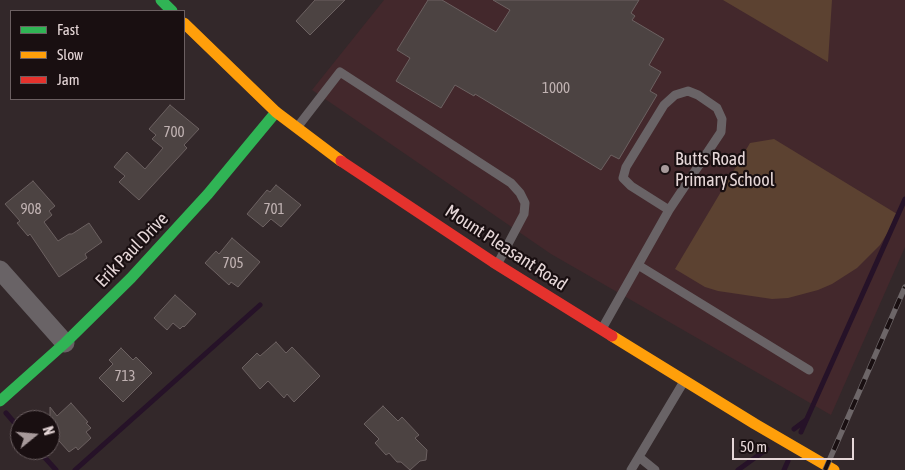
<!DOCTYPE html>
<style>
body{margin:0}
#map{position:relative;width:905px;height:470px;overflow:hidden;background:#33282a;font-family:"Asap Condensed",sans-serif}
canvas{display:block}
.legend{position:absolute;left:10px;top:10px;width:175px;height:90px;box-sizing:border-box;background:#190f11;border:1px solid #6b5f61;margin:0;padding:6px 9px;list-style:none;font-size:15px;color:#e6d7d8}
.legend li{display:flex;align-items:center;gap:10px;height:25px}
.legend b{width:25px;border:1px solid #6b5f61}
.north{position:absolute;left:10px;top:410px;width:50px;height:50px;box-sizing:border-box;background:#190f11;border:1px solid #6b5f61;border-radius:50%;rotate:73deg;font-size:14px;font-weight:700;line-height:20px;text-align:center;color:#e6d7d8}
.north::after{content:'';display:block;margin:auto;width:18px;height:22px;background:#a79a9b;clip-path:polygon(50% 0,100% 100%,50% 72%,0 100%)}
.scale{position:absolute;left:732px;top:438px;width:122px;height:22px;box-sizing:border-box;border:2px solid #e6d7d8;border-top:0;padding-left:6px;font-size:15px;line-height:18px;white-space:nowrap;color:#e6d7d8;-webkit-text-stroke:4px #190f11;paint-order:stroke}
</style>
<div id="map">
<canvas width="905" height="470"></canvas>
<ul class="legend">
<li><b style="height:6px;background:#30b455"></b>Fast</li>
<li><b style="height:6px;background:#ff9f0a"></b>Slow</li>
<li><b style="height:6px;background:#e5322d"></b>Jam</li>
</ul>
<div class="north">N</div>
<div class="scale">50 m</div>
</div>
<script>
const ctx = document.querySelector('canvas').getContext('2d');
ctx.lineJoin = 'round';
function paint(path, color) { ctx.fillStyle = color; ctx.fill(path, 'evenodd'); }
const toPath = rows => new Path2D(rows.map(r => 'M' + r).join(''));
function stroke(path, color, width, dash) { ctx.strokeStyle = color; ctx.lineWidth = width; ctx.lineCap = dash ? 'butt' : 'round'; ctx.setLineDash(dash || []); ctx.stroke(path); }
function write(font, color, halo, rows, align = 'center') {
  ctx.font = font + ' "Asap Condensed",sans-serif'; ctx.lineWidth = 4.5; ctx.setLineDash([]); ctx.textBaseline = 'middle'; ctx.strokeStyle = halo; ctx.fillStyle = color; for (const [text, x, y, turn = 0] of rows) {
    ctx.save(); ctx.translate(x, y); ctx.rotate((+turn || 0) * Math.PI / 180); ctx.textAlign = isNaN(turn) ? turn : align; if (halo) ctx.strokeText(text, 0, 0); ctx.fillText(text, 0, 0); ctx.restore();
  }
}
const built = toPath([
 [384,0,905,0,905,247,831,415,551,254,312,90]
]);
const green = toPath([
 [723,0,832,0,828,62],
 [774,139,897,214,890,229,880,245,857,268,832,284,818,290,788,298,772,299,718,291,705,287,675,269,750,143]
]);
const stream = toPath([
 [6,413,20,429],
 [794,429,806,420],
 [801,432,905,199],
 [38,450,56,470],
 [75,470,260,305],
 [738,470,767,449],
 [784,470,788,461]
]);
const building = toPath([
 [315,0,345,0,310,35,296,21,315,0],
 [428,0,442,0,496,32,510,10,493,0,639,0,631,13,635,16,632,20,664,39,649,65,661,72,650,91,657,95,619,159,611,155,601,170,475,94,474,96,455,85,441,108,396,81,410,58,397,50,428,0],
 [170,105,199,129,184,145,187,148,139,200,119,182,125,176,114,167,127,152,145,169,163,148,152,139,156,135,149,129,170,105],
 [33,181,55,206,49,211,52,215,44,222,58,241,69,234,72,234,89,223,102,242,85,254,87,258,59,277,30,234,28,236,17,223,20,221,5,204,33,181],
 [276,185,301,205,281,227,271,219,263,227,247,214,267,190,270,192,276,185],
 [232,238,260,262,238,287,231,282,229,285,205,263,216,251,219,254,232,238],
 [175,295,196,314,184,327,183,326,180,329,173,323,167,330,154,318,175,295],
 [276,342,286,353,292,347,320,376,294,402,287,394,284,398,268,381,260,389,242,368,257,353,260,356,276,342],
 [121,348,133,360,136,357,152,373,123,402,99,378,113,364,109,360,121,348],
 [71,403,88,422,86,423,91,428,86,432,91,438,78,450,76,447,69,452,50,431,50,407,57,416,71,403],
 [383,406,398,421,402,417,419,435,415,438,427,450,426,460,420,461,410,470,401,462,397,462,389,453,386,455,375,443,379,439,364,424,383,406]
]);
const lane = toPath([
 [299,125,340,72,511,183,520,193,525,203,524,214,498,263],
 [638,265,809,370],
 [603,327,669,210,721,132,722,119,717,108,698,95,688,91,675,95,664,105,626,167,623,178,631,186,669,210],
 [639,457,655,470],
 [631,470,683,383]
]);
const street = toPath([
 [0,270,65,343]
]);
const fast = toPath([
 [161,0,172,11],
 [0,401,65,343,131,278,208,194,276,112]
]);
const slow = toPath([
 [184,23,276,112,341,161],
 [612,336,755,424,834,470]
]);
const jam = toPath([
 [341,161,493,262,612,336]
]);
const rail = toPath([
 [825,470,905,287]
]);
const markers = [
 [665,169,5,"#a79a9b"]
];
const numberNames = [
 ["1000",556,88],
 ["700",174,132],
 ["908",31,209],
 ["701",274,209],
 ["705",233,263],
 ["713",125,376]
];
const poiNames = [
 ["Butts Road",675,159],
 ["Primary School",675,180]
];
const streetNames = [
 ["Mount Pleasant Road",506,248,33],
 ["Erik Paul Drive",132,250,-46]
];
paint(built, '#43282c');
paint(green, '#5c4231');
stroke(stream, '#261228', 5);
paint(building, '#4c4342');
stroke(building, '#6c6161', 1);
stroke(lane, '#696366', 9);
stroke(street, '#696366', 19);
stroke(fast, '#30b455', 11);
stroke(slow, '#ff9f0a', 11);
stroke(jam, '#e5322d', 11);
stroke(rail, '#6d6668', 5.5);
stroke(rail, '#190f11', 4, [11]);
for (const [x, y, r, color] of markers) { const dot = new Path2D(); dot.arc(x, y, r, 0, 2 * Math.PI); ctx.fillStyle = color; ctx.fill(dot); stroke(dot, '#190f11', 2); }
write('15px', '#c0b2b2', null, numberNames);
write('18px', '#e6d7d8', '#190f11', poiNames, 'left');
write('18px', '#e6d7d8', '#190f11', streetNames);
</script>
